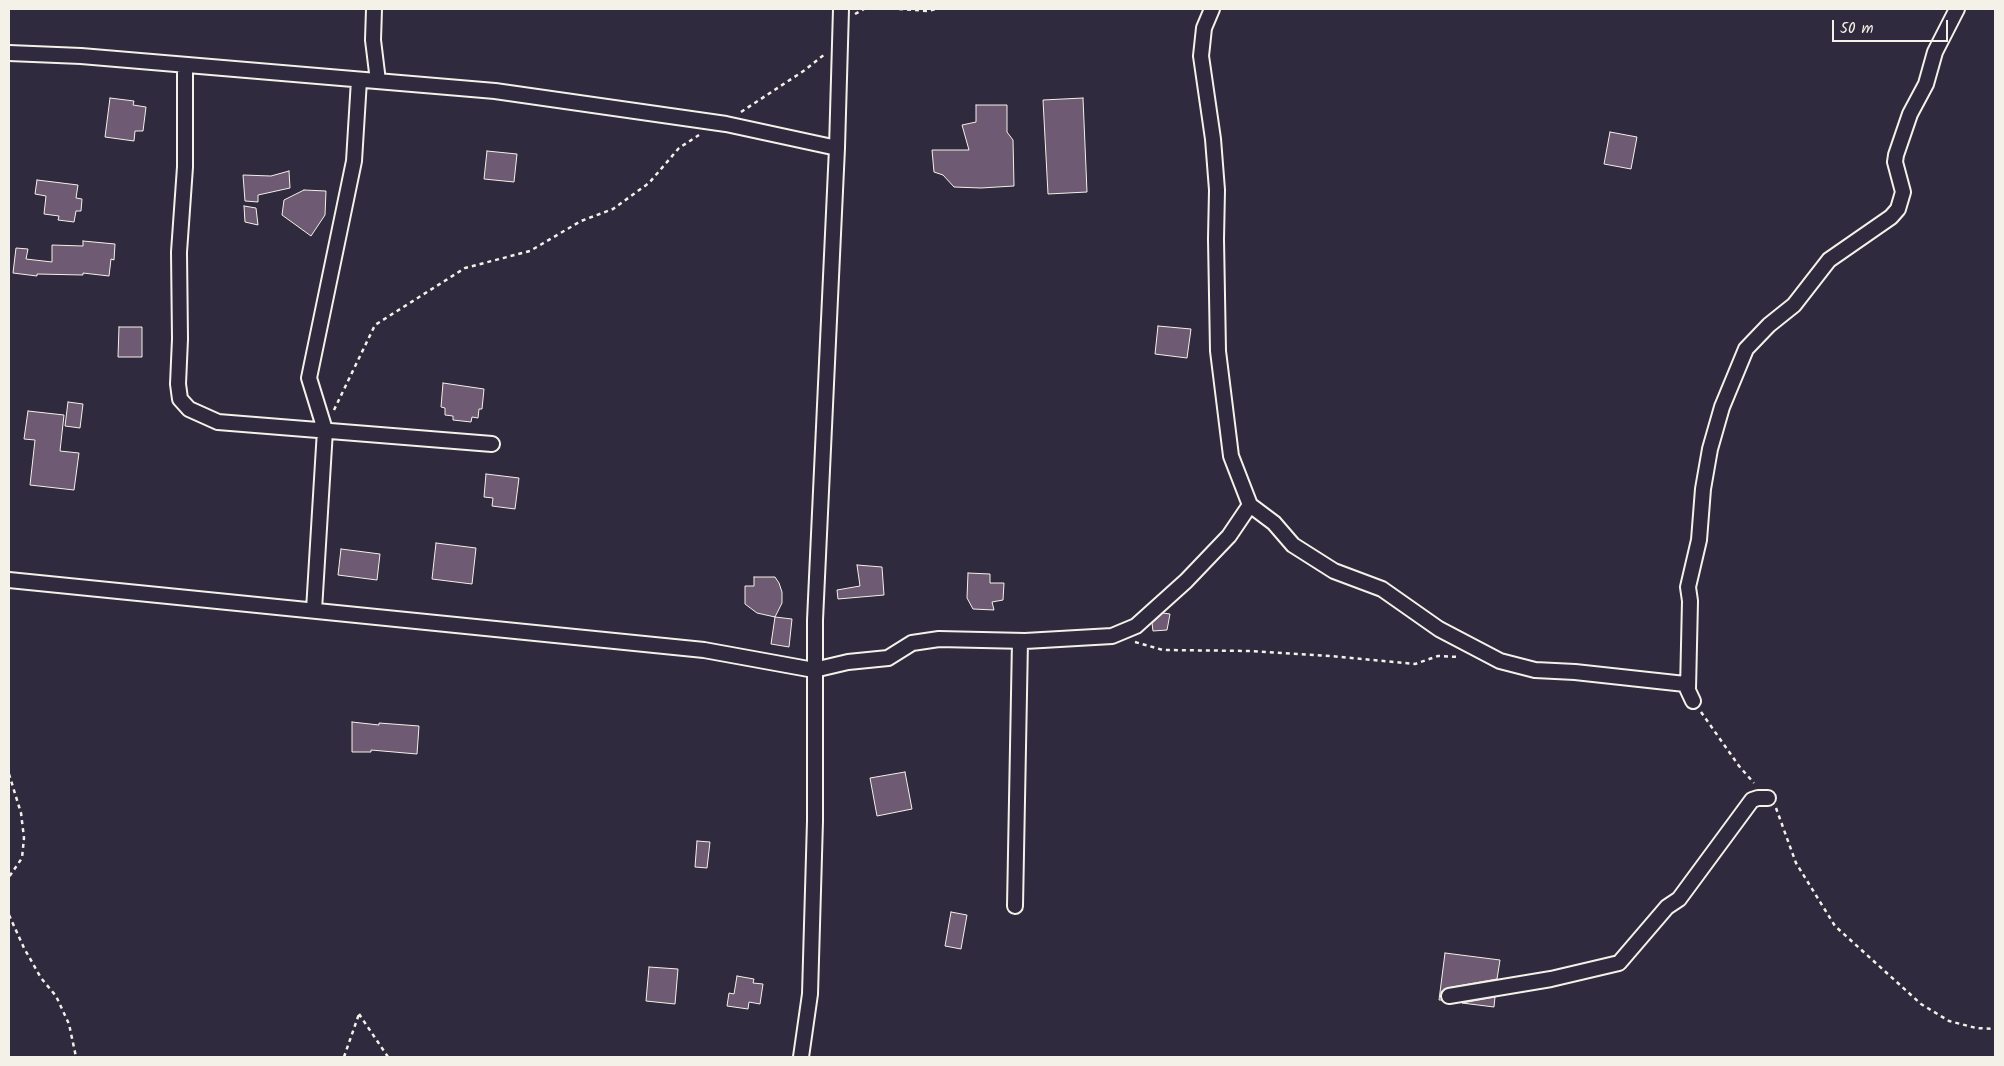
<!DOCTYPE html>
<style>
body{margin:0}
#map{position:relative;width:2004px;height:1066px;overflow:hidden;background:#2f2a3d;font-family:Kalam,sans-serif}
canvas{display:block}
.frame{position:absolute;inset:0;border:10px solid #f4f1e8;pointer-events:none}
.scale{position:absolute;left:1832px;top:20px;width:116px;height:22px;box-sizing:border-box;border:2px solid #f4f1e8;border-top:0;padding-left:6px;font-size:15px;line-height:18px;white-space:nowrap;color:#f4f1e8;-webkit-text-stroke:4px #2f2a3d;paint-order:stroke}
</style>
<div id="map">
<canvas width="2004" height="1066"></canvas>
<div class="frame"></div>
<div class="scale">50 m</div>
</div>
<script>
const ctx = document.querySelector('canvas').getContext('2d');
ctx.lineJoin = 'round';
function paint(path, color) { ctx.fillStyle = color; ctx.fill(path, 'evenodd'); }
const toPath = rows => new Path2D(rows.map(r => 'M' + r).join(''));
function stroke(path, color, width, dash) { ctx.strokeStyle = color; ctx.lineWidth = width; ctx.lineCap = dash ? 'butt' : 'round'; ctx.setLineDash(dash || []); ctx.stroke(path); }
const building = toPath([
 [110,98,134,101,133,105,146,107,143,131,135,131,134,141,105,137,110,98],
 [1083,98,1087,192,1048,194,1043,100,1083,98],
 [976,105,1007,105,1007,132,1013,140,1014,186,981,188,954,187,943,175,934,172,932,150,969,150,962,125,976,122,976,105],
 [1610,132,1637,137,1631,169,1604,164,1610,132],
 [487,151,517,154,514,182,484,179,487,151],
 [289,171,290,188,258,195,258,202,245,201,243,175,271,176,289,171],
 [37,180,78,185,76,198,82,199,81,211,76,211,74,222,58,220,59,216,44,214,46,196,35,194,37,180],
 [304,190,326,191,325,215,311,236,282,215,284,200,304,190],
 [244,206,256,208,258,225,245,222,244,206],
 [83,241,115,244,114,260,111,259,109,276,83,273,83,275,37,274,37,276,13,273,16,248,28,249,26,259,52,262,52,245,83,246,83,241],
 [1158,326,1191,329,1187,358,1155,354,1158,326],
 [119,327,142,327,142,357,118,357,119,327],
 [443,383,484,389,482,409,479,409,478,418,472,417,471,422,453,420,453,416,445,415,445,408,441,407,443,383],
 [68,402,83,404,80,428,65,426,68,402],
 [28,411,64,415,60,451,79,453,74,490,30,485,35,440,24,439,28,411],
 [486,474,519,478,515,509,492,506,493,498,484,497,486,474],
 [436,543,476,548,472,584,432,579,436,543],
 [341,549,380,554,377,580,338,575,341,549],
 [857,565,882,567,884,595,838,599,837,590,860,586,857,565],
 [968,573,990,574,990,583,1004,583,1003,600,992,602,994,610,973,609,967,598,968,573],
 [754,577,775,577,779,583,782,592,782,603,775,617,757,613,745,604,745,586,754,586,754,577],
 [1163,613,1170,614,1167,630,1153,631,1152,623,1163,613],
 [775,617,792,619,789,647,771,644,775,617],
 [352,722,379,725,379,723,419,726,417,754,371,750,371,752,352,752,352,722],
 [905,772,912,809,877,816,870,778,905,772],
 [697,841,710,842,707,868,695,867,697,841],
 [951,912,967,915,961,949,945,946,951,912],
 [1445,953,1500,960,1497,979,1447,988,1441,992,1442,1000,1439,1000,1445,953],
 [649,967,678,969,675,1004,646,1001,649,967],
 [737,976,754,979,753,983,763,984,760,1004,749,1002,748,1009,727,1006,729,993,734,994,737,976],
 [1495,997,1494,1007,1462,1003,1495,997]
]);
const path = toPath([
 [899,9,928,11,936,9],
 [855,14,864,9],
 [741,112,805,70,825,54],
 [334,410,375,325,465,268,530,251,581,221,613,209,649,183,679,148,699,135],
 [1135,642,1163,650,1251,651,1330,656,1415,664,1438,656,1459,657],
 [1701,712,1739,766,1754,783],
 [9,774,21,813,24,838,22,858,9,877],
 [1776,808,1796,863,1835,926,1921,1004,1949,1021,1976,1028,1995,1029],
 [9,915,24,948,41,978,56,996,69,1024,76,1057],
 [359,1014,388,1057],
 [344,1057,359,1014]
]);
const minor = toPath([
 [374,9,373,40,378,81],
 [1212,9,1204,28,1201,56,1213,139,1217,190,1216,239,1218,351,1231,456,1250,505,1274,523,1293,545,1334,571,1382,589,1439,629,1500,661,1535,670,1575,672,1685,684,1693,701],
 [9,53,81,56,495,91,726,124,837,148],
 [185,66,185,167,179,252,180,339,178,384,180,399,189,409,218,422,492,444],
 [9,580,704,650,814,670,848,662,888,658,912,643,939,639,1025,641,1112,636,1136,626,1186,581,1229,536,1250,505],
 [314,610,325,430,309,378,354,161,359,80],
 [1688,689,1690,601,1688,587,1699,540,1703,489,1710,449,1722,407,1746,349,1769,325,1794,305,1829,260,1891,217,1898,209,1903,192,1895,162,1896,155,1910,114,1926,84,1935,52,1957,9],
 [1015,906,1020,641],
 [1449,996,1551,979,1619,963,1667,907,1679,899,1752,800,1758,798,1768,798],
 [801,1057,810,994,815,821,815,620,837,148,841,9]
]);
paint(building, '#6e5a72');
stroke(building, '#f4f1e8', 1);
stroke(minor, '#f4f1e8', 18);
stroke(path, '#f4f1e8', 2.5, [4, 4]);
stroke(minor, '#2f2a3d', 14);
</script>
